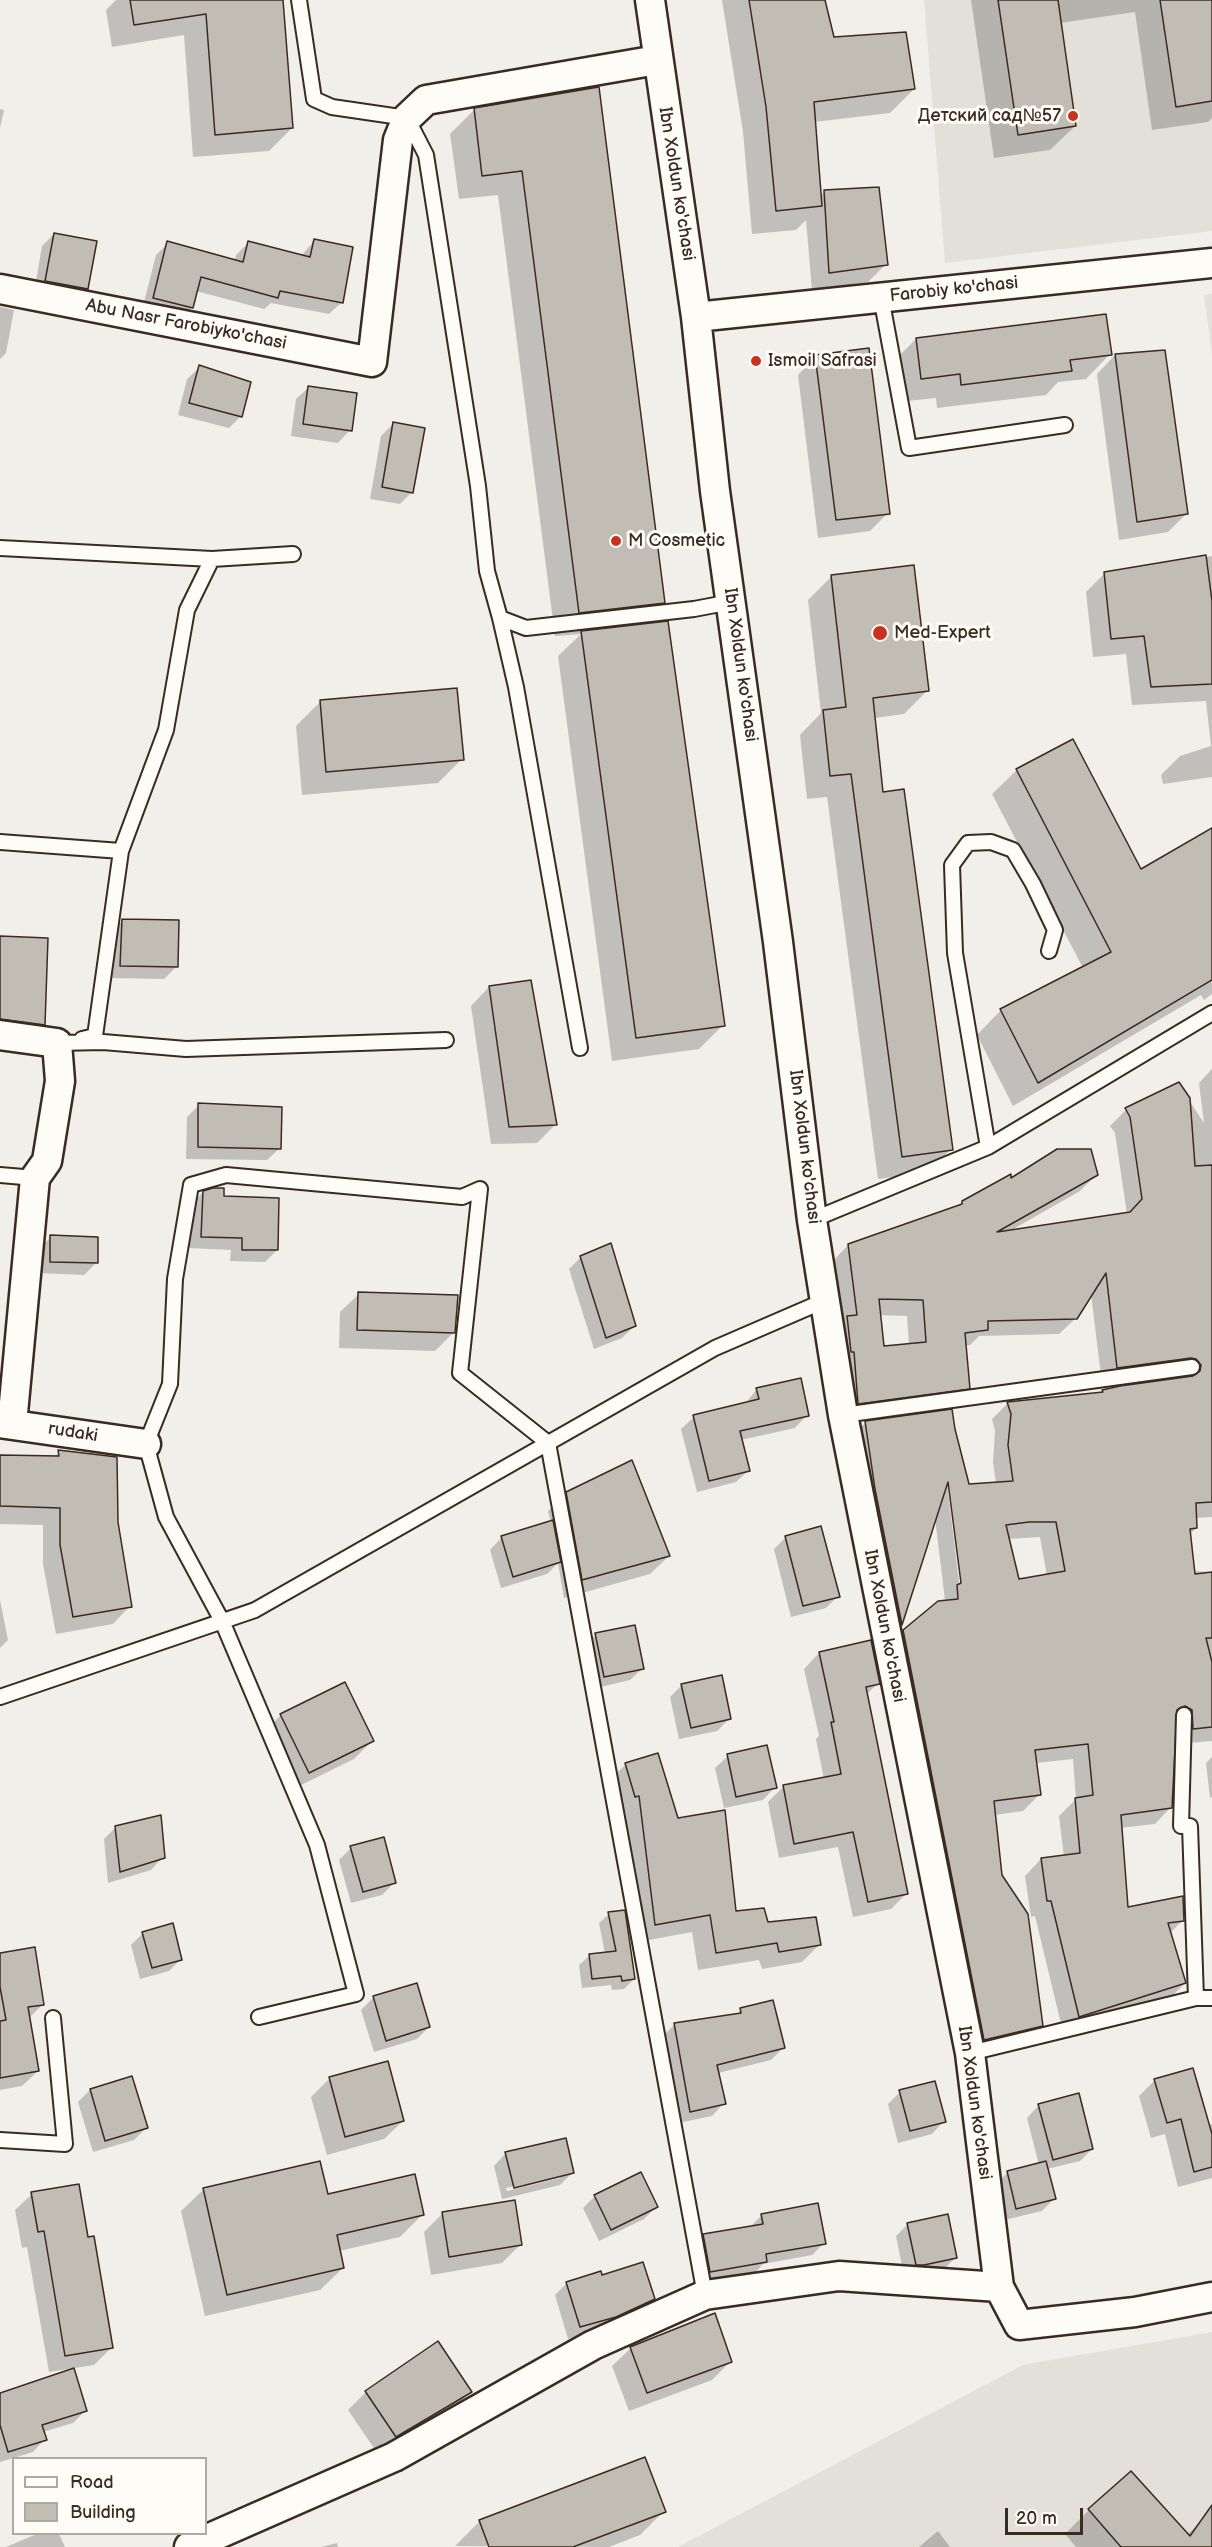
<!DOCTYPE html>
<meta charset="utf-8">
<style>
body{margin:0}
#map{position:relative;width:1212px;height:2547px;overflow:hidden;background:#f1efea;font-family:"Balsamiq Sans",sans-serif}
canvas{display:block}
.legend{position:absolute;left:12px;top:2457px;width:195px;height:78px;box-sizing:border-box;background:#fdfcf7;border:2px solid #afa8a0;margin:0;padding:8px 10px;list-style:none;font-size:18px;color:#3b2a1e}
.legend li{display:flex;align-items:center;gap:12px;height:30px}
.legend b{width:30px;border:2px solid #afa8a0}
.scale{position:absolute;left:1005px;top:2508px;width:78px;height:27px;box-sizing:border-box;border:3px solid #3b2a1e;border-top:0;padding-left:8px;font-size:18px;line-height:21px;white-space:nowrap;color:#3b2a1e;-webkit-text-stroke:4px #fdfcf7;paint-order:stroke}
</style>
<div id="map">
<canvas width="1212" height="2547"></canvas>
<ul class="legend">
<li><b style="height:8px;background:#fdfcf7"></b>Road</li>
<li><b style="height:16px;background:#c1bcb4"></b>Building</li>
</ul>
<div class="scale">20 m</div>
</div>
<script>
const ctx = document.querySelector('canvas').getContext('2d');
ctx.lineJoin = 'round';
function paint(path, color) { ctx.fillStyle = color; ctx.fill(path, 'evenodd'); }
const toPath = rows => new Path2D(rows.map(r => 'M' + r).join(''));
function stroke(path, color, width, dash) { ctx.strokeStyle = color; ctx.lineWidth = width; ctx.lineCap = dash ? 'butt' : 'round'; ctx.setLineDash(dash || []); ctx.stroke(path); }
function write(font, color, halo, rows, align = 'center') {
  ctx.font = font + ' "Balsamiq Sans",sans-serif'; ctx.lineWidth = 6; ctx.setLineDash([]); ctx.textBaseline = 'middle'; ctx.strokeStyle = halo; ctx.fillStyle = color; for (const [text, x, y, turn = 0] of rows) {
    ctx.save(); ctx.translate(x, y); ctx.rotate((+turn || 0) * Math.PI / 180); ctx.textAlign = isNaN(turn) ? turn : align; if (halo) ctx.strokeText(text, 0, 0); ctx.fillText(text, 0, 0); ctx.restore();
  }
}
const built = toPath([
 [924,0,1212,0,1212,231,945,263],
 [1212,294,1212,354,1204,295],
 [1212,2332,1212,2547,678,2547,1023,2365]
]);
const shadow = toPath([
 [116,0,281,0,292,128,269,151,193,157,184,35,112,47,106,10],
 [722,0,823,0,833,38,914,89,890,113,814,122,820,196,824,192,886,264,868,282,812,290,806,220,796,230,752,234,743,132],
 [971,0,1212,0,1212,118,1208,122,1152,130,1135,12,1060,23,1075,126,1050,150,994,158],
 [598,89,664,603,641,626,723,1025,699,1049,612,1061,558,656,581,634,555,636,498,195,459,199,450,134,474,110],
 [0,109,4,110,0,128],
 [54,234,86,288,74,300,34,293,42,246],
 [314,241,342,302,329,314,271,303,264,309,196,291,192,307,180,320,142,310,156,255,168,243,235,261,236,255,249,242,301,256],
 [0,307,14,310,6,353,0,359],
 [916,339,1110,354,1086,379,1058,382,1046,395,937,408,936,398,897,402,892,363],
 [1115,355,1187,513,1168,532,1119,540,1097,374],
 [816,356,888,513,870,531,818,538,798,375],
 [200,367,241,416,229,428,178,415,187,379],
 [309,387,350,430,338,443,291,436,296,399],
 [393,424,412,492,400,504,370,499,381,436],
 [1212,556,1212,777,1163,784,1161,775,1180,756,1211,746,1206,701,1132,705,1126,654,1093,657,1086,592,1105,573],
 [831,577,927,691,904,714,874,718,882,793,951,1149,927,1173,878,1179,827,797,807,799,800,735,821,713,808,600],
 [320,702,462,759,438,783,302,795,296,726],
 [1072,741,1140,871,1212,830,1212,994,1204,1000,1201,995,1013,1106,977,1035,1001,1010,1083,968,992,794,1017,770],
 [122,921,176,967,164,979,109,978,110,933],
 [0,938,44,1024,25,1042,0,1039],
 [489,987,556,1124,537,1143,491,1144,471,1006],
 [1212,1069,1212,1517,1195,1518,1196,1528,1189,1535,1193,1571,1212,1572,1212,1741,1177,1744,1176,1722,1171,1807,1155,1824,1120,1828,1126,1909,1183,1920,1170,1933,1185,1983,1169,1999,1063,2032,1035,1916,1031,1917,1025,1876,1041,1859,1064,1857,1059,1816,1076,1799,1073,1759,1036,1763,1039,1795,1023,1811,994,1815,1000,1875,1041,2025,1025,2042,969,2055,887,1647,904,1631,945,1600,935,1518,900,1625,886,1639,850,1439,866,1422,968,1486,996,1483,993,1462,995,1431,992,1419,1008,1403,1101,1393,1183,1379,1180,1375,1102,1384,1091,1294,1076,1318,1059,1334,979,1336,970,1345,965,1346,968,1388,952,1404,842,1419,832,1262,848,1245,958,1207,963,1202,1010,1181,1096,1175,1080,1191,1008,1232,1127,1214,1115,1133,1110,1126,1126,1110,1178,1084,1204,1123,1199,1083],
 [879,1315,907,1316,909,1345,883,1348],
 [947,1483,951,1490,963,1590,960,1590],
 [1040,1537,1047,1576,1018,1581,1008,1539],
 [199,1105,280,1148,267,1160,186,1159,187,1117],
 [203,1192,222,1198,277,1250,265,1262,230,1261,231,1250,189,1248,191,1205],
 [51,1237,96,1263,84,1275,38,1273,39,1249],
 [581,1257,634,1326,622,1338,594,1349,569,1269],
 [359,1294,454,1332,435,1351,339,1348,340,1312],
 [757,1389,807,1415,795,1428,741,1440,749,1470,736,1482,697,1492,681,1429,694,1417,745,1404],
 [59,1452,116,1522,130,1606,113,1624,56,1634,43,1564,43,1525,0,1524,0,1456,53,1458],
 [567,1493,669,1556,650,1574,564,1598,558,1563,547,1574,501,1588,490,1550,502,1537,551,1523,548,1511],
 [786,1537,838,1596,826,1608,791,1617,774,1549],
 [0,1600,8,1640,0,1648],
 [596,1635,643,1668,630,1680,592,1689,583,1647],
 [819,1653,878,1683,866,1695,907,1893,891,1909,853,1917,838,1847,779,1858,768,1802,783,1787,824,1779,816,1739,819,1736,804,1669],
 [682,1685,729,1719,717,1731,679,1739,670,1697],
 [281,1715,372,1741,354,1759,291,1790,263,1733],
 [728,1756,775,1787,763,1800,724,1808,715,1768],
 [1212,1757,1212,1797,1210,1798,1206,1763],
 [626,1764,677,1820,734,1913,820,1944,802,1962,762,1969,759,1960,698,1970,692,1932,638,1942,608,1782],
 [116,1827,163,1857,151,1870,108,1883,104,1839],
 [351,1848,394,1883,382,1895,351,1903,339,1860],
 [609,1914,634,1979,624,1989,612,1990,611,1985,582,1988,579,1965,589,1956,605,1954,599,1923],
 [143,1933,181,1959,169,1971,140,1979,131,1945],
 [0,1954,43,2004,29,2018,38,2071,22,2086,0,2090],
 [416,1985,429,2027,417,2039,374,2052,361,2010,373,1998],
 [741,2010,783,2048,771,2060,718,2073,724,2103,712,2116,678,2123,663,2036,675,2024,735,2016],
 [330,2078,403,2121,384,2139,327,2155,311,2097],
 [1155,2080,1208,2125,1212,2124,1212,2178,1178,2187,1165,2134,1151,2138,1139,2096],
 [90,2090,146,2128,134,2140,93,2152,78,2102],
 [900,2092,944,2121,932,2134,898,2143,888,2104],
 [1039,2105,1092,2149,1080,2161,1047,2169,1054,2199,1042,2211,1004,2220,995,2185,1008,2172,1039,2165,1027,2118],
 [506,2153,572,2173,560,2185,502,2199,494,2166],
 [560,2175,560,2178,507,2191,506,2188],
 [204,2189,326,2196,422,2215,400,2237,339,2251,343,2268,320,2290,205,2316,181,2211],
 [32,2194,87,2239,111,2348,94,2365,49,2372,27,2247,22,2248,15,2210],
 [595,2196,656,2207,644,2219,599,2241,583,2208],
 [443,2213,521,2244,502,2263,431,2275,424,2232],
 [762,2215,824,2243,812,2255,763,2264,754,2274,698,2284,692,2248,704,2236,749,2228],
 [908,2224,955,2258,943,2270,904,2276,896,2236],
 [601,2277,653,2299,641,2311,602,2328,568,2339,555,2295,567,2283],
 [631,2348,731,2361,712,2380,629,2411,612,2366],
 [366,2392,470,2392,452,2410,378,2454,348,2410],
 [0,2394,85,2411,73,2423,43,2432,45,2439,33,2452,0,2462],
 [1089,2510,1187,2535,1206,2517,1212,2514,1212,2547,1076,2547,1065,2534],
 [664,2511,640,2535,609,2547,455,2546,480,2521],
 [938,2531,950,2547,919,2547],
 [37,2534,59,2534,65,2547,6,2547],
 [337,2543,338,2547,321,2547]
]);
const building = toPath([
 [130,0,283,0,293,128,215,135,206,14,134,25,130,0],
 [749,0,825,0,834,37,906,32,915,89,814,102,822,206,776,211,766,107,749,0],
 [998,0,1058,0,1076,126,1018,135,998,0],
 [1160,0,1212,0,1212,101,1176,107,1160,0],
 [599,87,665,603,579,613,522,171,482,176,474,108,599,87],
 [879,187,888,265,829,273,824,190,879,187],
 [54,233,97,241,88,289,45,281,54,233],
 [314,239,353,247,343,303,280,291,278,298,201,277,193,308,153,298,167,241,243,262,248,241,310,257,314,239],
 [1106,314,1112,355,1070,360,1072,371,961,385,960,374,921,379,916,338,1106,314],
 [869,348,890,514,836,520,815,355,869,348],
 [1165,350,1188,514,1137,522,1115,354,1165,350],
 [199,365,251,382,242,417,189,403,199,365],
 [308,386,357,393,352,431,303,424,308,386],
 [393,422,425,428,413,493,382,487,393,422],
 [1206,555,1212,601,1212,684,1151,687,1144,636,1111,639,1104,572,1206,555],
 [914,565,929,691,873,698,883,792,904,789,953,1150,902,1157,851,774,830,776,823,710,846,707,831,575,914,565],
 [668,621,725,1026,636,1038,581,631,668,621],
 [457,688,464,760,326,772,320,700,457,688],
 [1073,739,1141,869,1212,828,1212,980,1038,1083,1000,1009,1111,952,1016,769,1073,739],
 [122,919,179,920,178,967,120,966,122,919],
 [0,936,48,938,45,1025,0,1019,0,936],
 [531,980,557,1125,509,1127,489,986,531,980],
 [1179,1082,1190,1098,1195,1166,1212,1165,1212,1502,1196,1503,1197,1528,1190,1529,1195,1574,1212,1572,1212,1638,1206,1638,1212,1662,1212,1727,1193,1729,1192,1710,1185,1706,1177,1710,1172,1808,1121,1815,1128,1907,1183,1896,1184,1921,1168,1923,1186,1983,1079,2017,1051,1901,1047,1901,1041,1858,1080,1853,1075,1798,1093,1795,1088,1744,1035,1750,1041,1795,994,1801,1002,1875,1028,1914,1043,2026,984,2040,903,1630,938,1601,958,1599,957,1585,961,1583,948,1482,902,1625,875,1489,865,1421,952,1409,955,1429,969,1484,1013,1481,1008,1445,1011,1414,1007,1402,1103,1392,1102,1390,1120,1386,1193,1376,1200,1371,1201,1365,1196,1359,1191,1358,1117,1368,1106,1273,1077,1319,988,1321,988,1330,965,1333,970,1389,858,1404,854,1352,851,1352,847,1316,857,1315,848,1244,962,1204,962,1201,1011,1174,1011,1178,1057,1149,1091,1149,1098,1175,997,1232,1130,1212,1142,1199,1130,1117,1125,1108,1179,1082],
 [879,1299,923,1300,926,1342,884,1346,879,1299],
 [1029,1522,1056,1522,1065,1571,1019,1579,1006,1525,1029,1522],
 [198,1103,282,1107,281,1149,198,1147,198,1103],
 [213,1188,224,1188,224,1196,279,1198,278,1250,242,1250,242,1238,201,1237,203,1191,213,1188],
 [50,1235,98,1237,98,1263,50,1262,50,1235],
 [611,1243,636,1326,606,1338,580,1256,611,1243],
 [358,1292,458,1295,455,1333,357,1330,358,1292],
 [801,1378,809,1416,740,1431,750,1471,709,1481,693,1415,759,1399,756,1388,801,1378],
 [58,1450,117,1457,118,1522,132,1607,73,1617,60,1545,60,1508,0,1506,0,1455,59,1456,58,1450],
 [632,1460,670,1556,582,1580,566,1492,632,1460],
 [553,1520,561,1562,513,1577,501,1536,553,1520],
 [821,1526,840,1597,803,1606,785,1536,821,1526],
 [635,1625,644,1669,604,1677,595,1633,635,1625],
 [871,1640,880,1684,866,1687,908,1894,868,1902,853,1832,794,1844,783,1785,841,1774,831,1722,834,1722,819,1652,871,1640],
 [722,1675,731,1719,691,1728,681,1684,722,1675],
 [345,1682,374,1741,309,1773,280,1714,345,1682],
 [767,1745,777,1788,736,1797,727,1754,767,1745],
 [658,1753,678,1818,725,1810,736,1911,764,1908,768,1922,816,1917,821,1945,779,1952,777,1943,716,1953,710,1915,655,1925,639,1796,635,1797,625,1763,658,1753],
 [161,1815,165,1858,120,1872,115,1826,161,1815],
 [384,1837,396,1883,363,1892,350,1846,384,1837],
 [625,1910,635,1979,622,1981,621,1976,592,1979,589,1954,616,1951,608,1912,625,1910],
 [173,1923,182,1960,152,1968,142,1932,173,1923],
 [35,1947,44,2005,28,2007,39,2071,0,2078,0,2021,6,2020,0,1987,0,1953,35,1947],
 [417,1983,430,2027,386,2041,373,1996,417,1983],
 [773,2000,785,2048,717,2065,726,2104,690,2112,674,2023,741,2013,740,2008,773,2000],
 [388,2061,404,2121,345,2137,329,2077,388,2061],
 [1193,2068,1212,2134,1212,2167,1194,2172,1181,2119,1167,2123,1154,2079,1193,2068],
 [132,2076,148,2128,105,2141,90,2089,132,2076],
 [935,2081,946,2122,910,2131,899,2090,935,2081],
 [1079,2093,1093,2149,1053,2160,1038,2104,1079,2093],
 [566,2138,574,2173,514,2188,505,2152,566,2138],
 [320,2161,328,2194,415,2174,424,2215,337,2235,344,2268,227,2295,203,2188,320,2161],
 [1046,2161,1056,2199,1016,2209,1007,2171,1046,2161],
 [641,2172,658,2207,611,2230,594,2195,641,2172],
 [79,2184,88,2237,94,2236,113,2348,65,2356,44,2231,38,2232,31,2192,79,2184],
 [515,2200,522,2245,449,2257,442,2212,515,2200],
 [818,2203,826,2244,766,2254,767,2262,710,2272,703,2234,763,2224,761,2214,818,2203],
 [948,2214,957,2258,924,2265,916,2265,907,2223,948,2214],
 [643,2262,655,2299,616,2317,580,2327,566,2282,601,2271,602,2275,643,2262],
 [715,2313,732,2362,647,2393,630,2347,715,2313],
 [438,2341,472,2392,396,2437,365,2391,438,2341],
 [74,2368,87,2411,42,2425,47,2440,8,2452,0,2425,0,2393,74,2368],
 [645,2457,666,2512,573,2547,489,2547,479,2520,645,2457],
 [1131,2471,1190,2536,1212,2505,1212,2547,1121,2547,1088,2509,1131,2471]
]);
const lane = toPath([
 [299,0,314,99,332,107,407,118,426,155,478,486,487,571,500,618,526,628,694,609,731,602],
 [881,297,909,448,1065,425],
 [0,548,212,559],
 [500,618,516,687,580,1048],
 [0,842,121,851,95,1036,82,1039],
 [121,851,166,730,187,610,212,559,293,554],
 [57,1043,103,1042,186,1049,446,1040],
 [988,1147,955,953,952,865,968,843,991,842,1013,850,1033,884,1055,930,1049,951],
 [0,1175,35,1178],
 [812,1220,988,1147,1212,1013],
 [843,1415,1192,1367],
 [0,1697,255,1610,715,1348,826,1300],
 [1196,1998,1212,1998],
 [259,2017,356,1994,317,1845,222,1621,166,1517,146,1444,170,1384,175,1279,191,1185,226,1175,462,1197,480,1189,460,1373,548,1443,705,2295],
 [970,2053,1196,1998,1190,1826,1181,1826,1184,1715],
 [0,2140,65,2144,53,2018]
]);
const street = toPath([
 [650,0,696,317,715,491,778,942,812,1220,843,1415,970,2053,999,2287,1019,2325,1135,2312,1212,2297],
 [0,289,372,362,398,140,407,118,426,100,657,60],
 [696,317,1212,263],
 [0,1035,57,1043,60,1081,47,1161,35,1178,12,1424],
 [0,1423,146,1444],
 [189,2547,394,2457,593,2345,705,2295,839,2276,999,2287]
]);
const markers = [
 [1073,116,6,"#c8321e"],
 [756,361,6,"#c8321e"],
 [616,541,6,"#c8321e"],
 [880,633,8,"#c8321e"]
];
const poiNames = [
 ["Детский сад№57",1061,116,"right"],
 ["Ismoil Safrasi",768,361],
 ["M Cosmetic",628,541],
 ["Med-Expert",894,633]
];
const streetNames = [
 ["Ibn Xoldun ko'chasi",676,184,81],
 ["Farobiy ko'chasi",954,290,-6],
 ["Abu Nasr Farobiyko'chasi",186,325,11],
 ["Ibn Xoldun ko'chasi",740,665,82],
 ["Ibn Xoldun ko'chasi",804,1147,83],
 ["rudaki",73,1433,9],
 ["Ibn Xoldun ko'chasi",884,1626,79],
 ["Ibn Xoldun ko'chasi",974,2103,82]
];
paint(built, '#e3e0da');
paint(shadow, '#0003');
paint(building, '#c1bcb4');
stroke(building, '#3b2a1e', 1.5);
stroke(lane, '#3b2a1e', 18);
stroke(street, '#3b2a1e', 33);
stroke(lane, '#fdfcf7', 14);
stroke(street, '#fdfcf7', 28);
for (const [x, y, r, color] of markers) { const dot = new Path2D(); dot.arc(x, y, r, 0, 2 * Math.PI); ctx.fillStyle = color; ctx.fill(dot); stroke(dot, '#fdfcf7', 2); }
write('18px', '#3b2a1e', '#fdfcf7', poiNames, 'left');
write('18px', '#3b2a1e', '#fdfcf7', streetNames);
</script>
